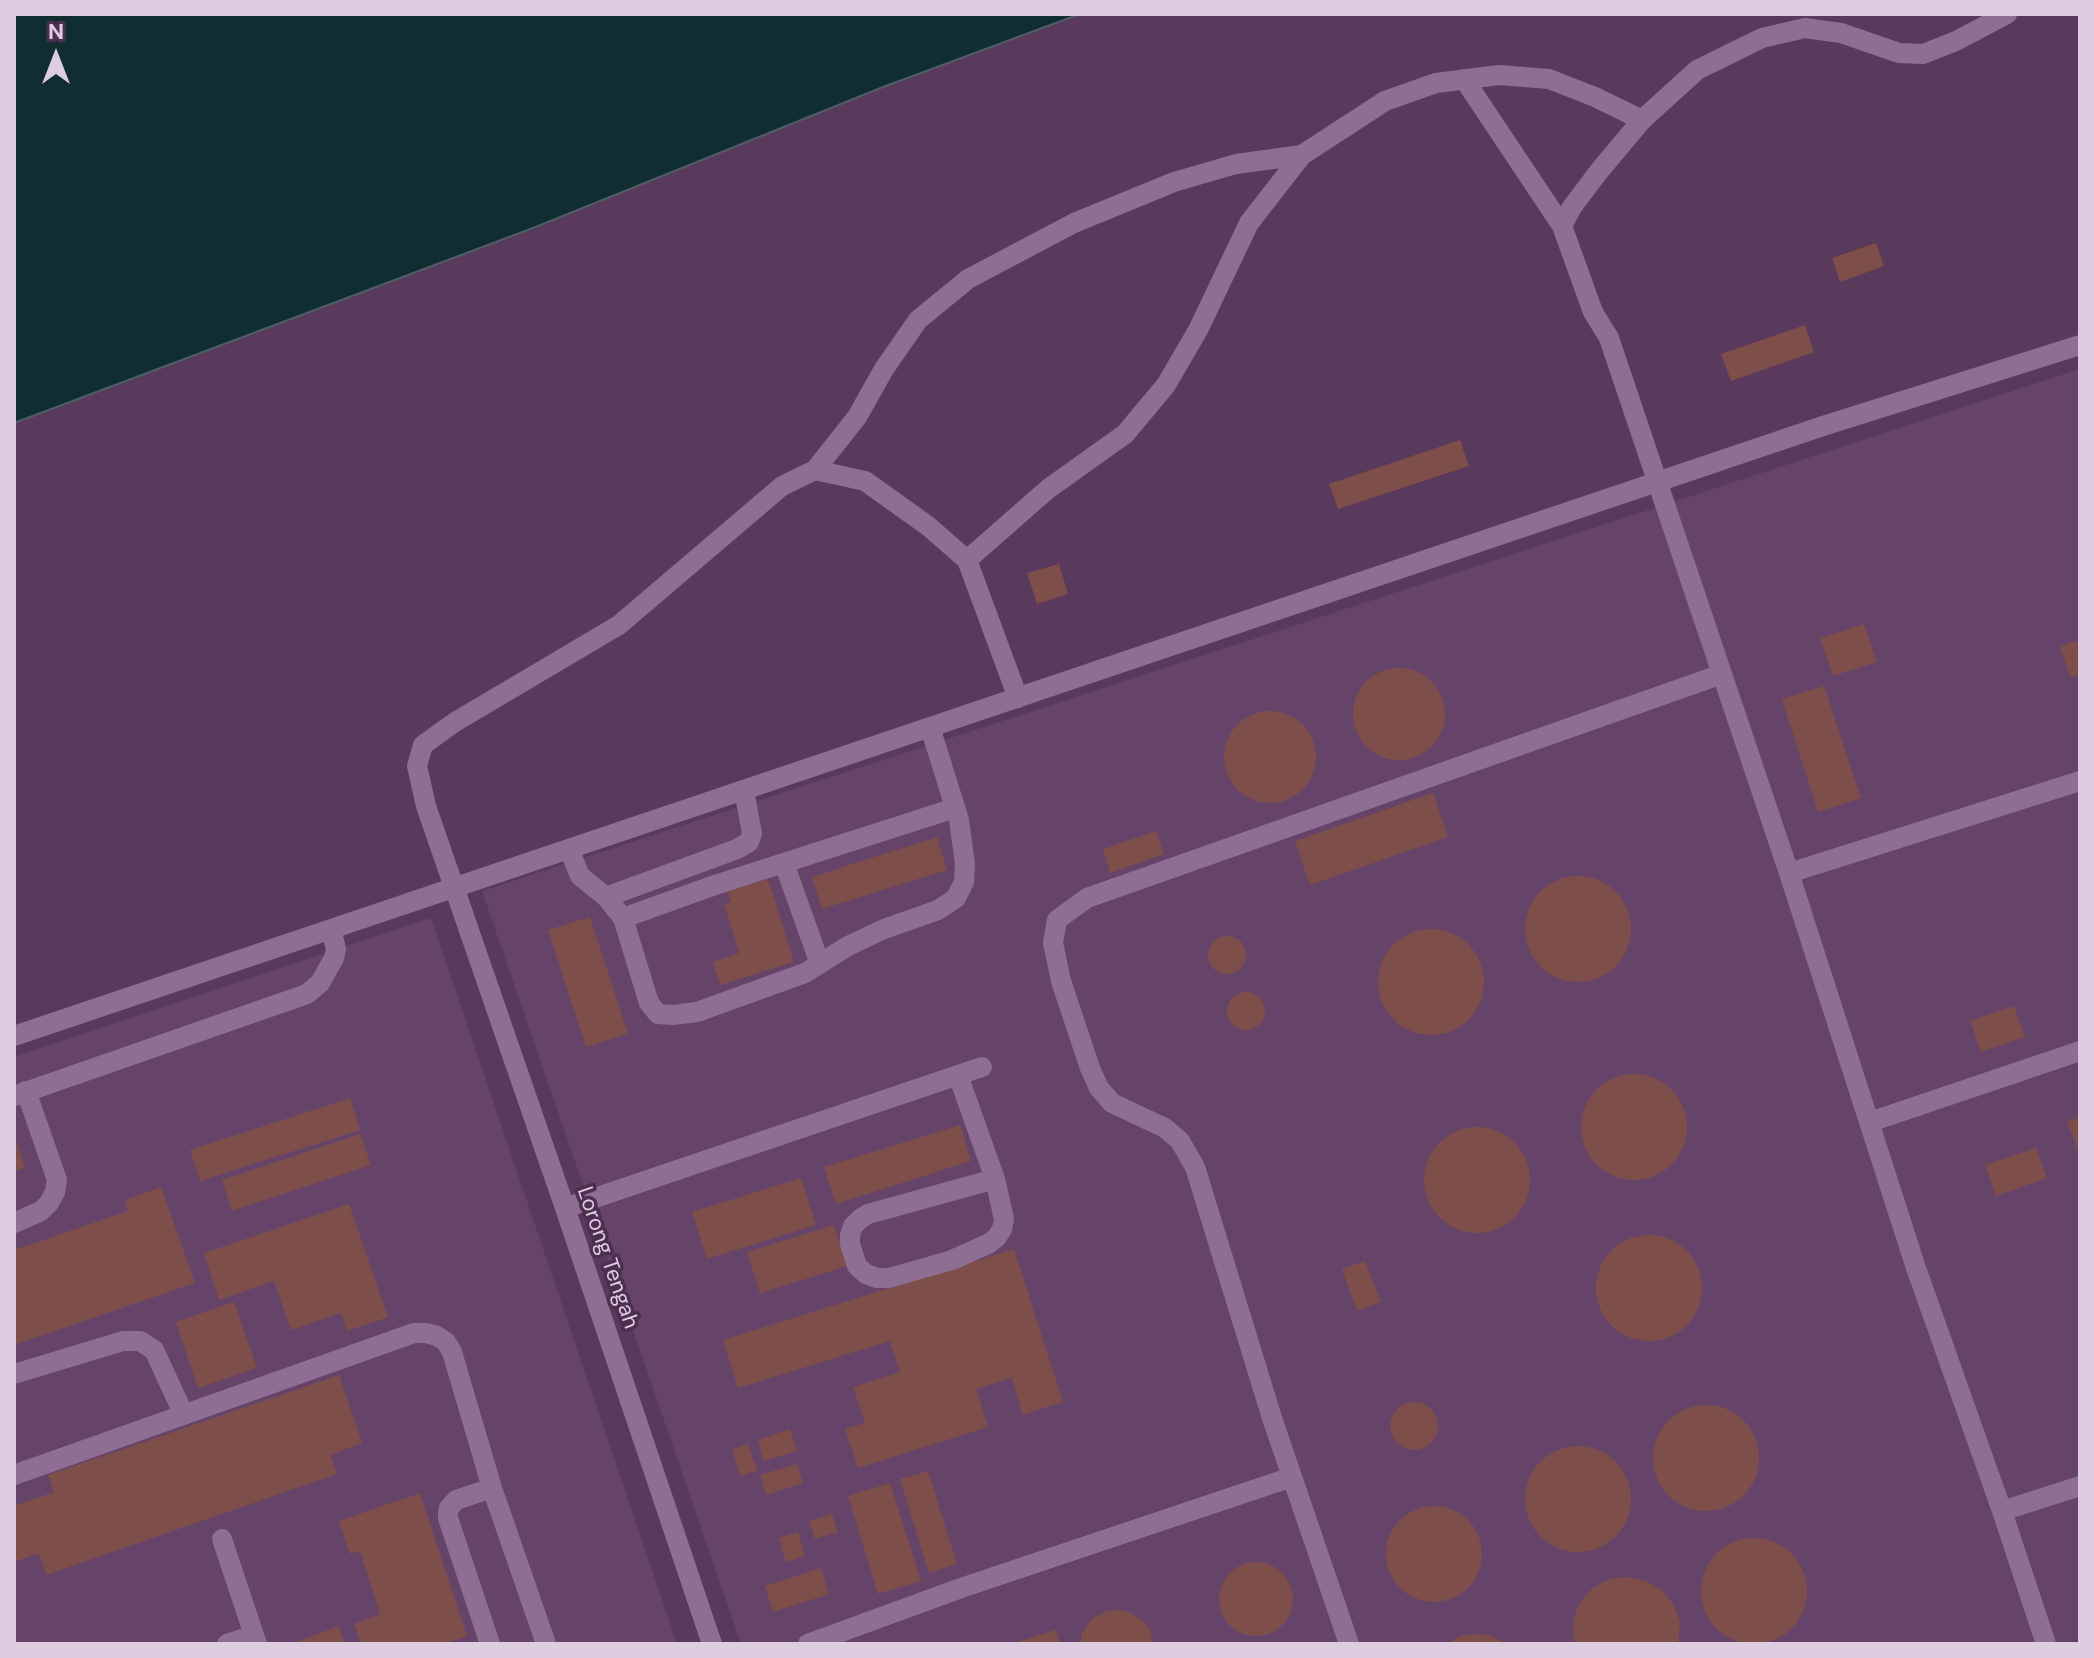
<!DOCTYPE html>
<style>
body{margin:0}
#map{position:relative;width:2094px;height:1658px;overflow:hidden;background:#593a5c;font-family:"DM Sans",sans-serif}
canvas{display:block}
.frame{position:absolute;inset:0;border:16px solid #decce0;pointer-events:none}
.north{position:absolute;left:16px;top:16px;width:80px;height:80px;-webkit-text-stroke:6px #4d3051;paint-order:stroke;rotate:0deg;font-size:22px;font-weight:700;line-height:32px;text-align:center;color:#decce0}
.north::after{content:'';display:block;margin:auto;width:28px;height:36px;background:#decce0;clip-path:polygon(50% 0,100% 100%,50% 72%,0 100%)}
</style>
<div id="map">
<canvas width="2094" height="1658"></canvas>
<div class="frame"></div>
<div class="north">N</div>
</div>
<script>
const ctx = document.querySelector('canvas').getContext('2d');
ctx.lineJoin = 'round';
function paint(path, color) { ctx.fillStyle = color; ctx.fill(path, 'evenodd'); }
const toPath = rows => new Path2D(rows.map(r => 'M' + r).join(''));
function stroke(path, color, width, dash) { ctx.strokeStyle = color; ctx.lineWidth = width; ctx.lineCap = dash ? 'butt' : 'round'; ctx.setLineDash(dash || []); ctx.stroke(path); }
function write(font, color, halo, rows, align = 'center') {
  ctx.font = font + ' "DM Sans",sans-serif'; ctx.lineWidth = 7; ctx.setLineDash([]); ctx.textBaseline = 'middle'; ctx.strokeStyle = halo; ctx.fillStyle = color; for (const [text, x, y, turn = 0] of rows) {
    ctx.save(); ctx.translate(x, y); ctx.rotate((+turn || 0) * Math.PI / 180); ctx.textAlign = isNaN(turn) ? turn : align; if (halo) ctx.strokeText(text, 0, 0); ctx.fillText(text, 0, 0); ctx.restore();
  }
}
const built = toPath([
 [2080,369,2080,1639,2065,1644,741,1644,482,891],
 [431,918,677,1644,14,1644,14,1057]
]);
const water = toPath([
 [14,14,1080,14,883,87,533,228,14,423,14,14]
]);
const building = toPath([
 [1876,243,1884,266,1840,282,1832,258],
 [1805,325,1814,352,1731,381,1721,354],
 [1460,440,1469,466,1338,509,1329,484],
 [1059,564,1068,594,1037,604,1027,573],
 [1864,624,1877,662,1833,676,1820,638],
 [2080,640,2080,674,2070,677,2060,646],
 '1353 714a46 46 0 1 1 92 0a46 46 0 1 1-92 0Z',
 [1824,686,1861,798,1818,812,1782,699],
 '1224 757a46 46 0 1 1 92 0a46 46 0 1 1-92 0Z',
 [1433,793,1448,837,1310,885,1295,841],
 [1156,831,1164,854,1110,873,1103,849],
 [937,837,947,870,822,909,812,877],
 '1525 929a53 53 0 1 1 106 0a53 53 0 1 1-106 0Z',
 [768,879,794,962,720,985,713,962,739,953,724,904,731,902,728,891],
 [590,917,628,1034,586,1047,548,930],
 '1378 982a53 53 0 1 1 106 0a53 53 0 1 1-106 0Z',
 '1208 955a19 19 0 1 1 38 0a19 19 0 1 1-38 0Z',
 '1227 1011a19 19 0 1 1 38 0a19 19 0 1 1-38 0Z',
 [2014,1006,2025,1037,1981,1052,1970,1021],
 '1581 1127a53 53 0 1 1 106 0a53 53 0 1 1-106 0Z',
 [350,1098,360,1130,200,1181,190,1150],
 [2080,1117,2080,1155,2067,1122],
 [960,1125,971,1161,836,1204,824,1167],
 '1424 1180a53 53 0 1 1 106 0a53 53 0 1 1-106 0Z',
 [360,1134,371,1165,232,1211,222,1180],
 [14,1135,25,1168,14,1171],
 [2036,1148,2047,1178,1996,1196,1985,1165],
 [801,1178,816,1225,707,1259,692,1212],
 [161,1187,195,1283,14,1345,14,1250,128,1211,125,1200],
 [349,1204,388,1317,347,1331,341,1313,291,1330,274,1281,219,1300,204,1253],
 [834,1225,847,1266,760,1293,747,1252],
 '1596 1288a53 53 0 1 1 106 0a53 53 0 1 1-106 0Z',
 [1014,1249,1063,1402,1023,1415,1012,1378,976,1389,988,1427,858,1468,845,1429,865,1423,853,1387,900,1372,890,1341,738,1388,723,1340],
 [1365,1261,1381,1302,1357,1311,1342,1269],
 [234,1302,257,1368,198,1388,176,1322],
 [339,1375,362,1443,330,1455,337,1474,46,1575,39,1553,14,1562,14,1506,54,1492,48,1475],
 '1390 1426a24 24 0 1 1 48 0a24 24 0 1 1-48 0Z',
 '1653 1458a53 53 0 1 1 106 0a53 53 0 1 1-106 0Z',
 [790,1429,797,1451,764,1461,758,1440],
 [748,1444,757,1471,740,1476,732,1449],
 '1525 1499a53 53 0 1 1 106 0a53 53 0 1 1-106 0Z',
 [797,1464,803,1483,766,1495,760,1475],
 [928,1471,957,1564,929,1573,900,1479],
 [890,1483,921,1581,878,1594,848,1496],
 [420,1493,467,1636,443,1644,361,1644,354,1624,380,1614,360,1551,350,1554,339,1521],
 '1386 1554a48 48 0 1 1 96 0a48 48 0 1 1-96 0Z',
 [832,1514,838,1532,815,1539,809,1521],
 [798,1532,805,1556,786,1562,779,1538],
 '1701 1591a53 53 0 1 1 106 0a53 53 0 1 1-106 0Z',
 '1219 1599a37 37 0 1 1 74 0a37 37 0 1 1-74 0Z',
 [821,1568,829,1594,773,1612,765,1586],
 [1628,1577,1646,1581,1662,1590,1674,1605,1680,1622,1678,1644,1575,1644,1573,1634,1574,1617,1580,1602,1593,1588,1609,1579],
 [1118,1610,1129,1612,1143,1621,1150,1630,1153,1644,1080,1644,1082,1633,1092,1619,1107,1611],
 [339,1626,345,1644,290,1644],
 [1056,1630,1060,1644,1013,1644,1013,1643],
 [1476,1634,1492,1636,1507,1644,1446,1644,1460,1636]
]);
const minor = toPath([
 [1464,79,1562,226,1593,312,1609,338,1789,873,1916,1268,2002,1511,2046,1644],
 [1562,226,1572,207,1600,170,1642,120,1697,70,1762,38,1805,28,1841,33,1899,53,1923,54,1956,41,2007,14],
 [815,470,865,481,928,526,967,560,1018,698],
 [967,560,1048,489,1125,434,1166,385,1198,330,1249,223,1302,155,1385,101,1436,83,1499,75,1549,79,1595,97,1642,120],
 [569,849,580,876,606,897,623,918,649,1003,658,1014,673,1015,697,1012,805,973,848,946,884,929,938,910,956,898,964,882,965,864,959,820,930,727],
 [784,863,820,964],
 [1789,873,2080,781],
 [606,897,737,849,749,842,752,833,744,791],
 [623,918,715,885,955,808],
 [14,1036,1823,426,2080,345],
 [958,1075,995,1179],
 [14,1096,307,994,320,983,334,958,336,949,331,929],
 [1870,1122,2080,1051],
 [995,1179,1004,1219,1002,1229,997,1237,990,1243,952,1260,889,1278,877,1278,866,1274,857,1266,850,1244,850,1235,853,1226,860,1219,868,1214,995,1179],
 [565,1208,982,1067],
 [14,1223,41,1211,49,1203,55,1192,57,1180,26,1091],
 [14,1374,123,1341,140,1341,154,1350,184,1415],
 [14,1475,414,1333,426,1333,437,1336,446,1342,452,1352,492,1488,456,1500,449,1508,448,1513,448,1518,490,1644],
 [492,1488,546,1644],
 [2002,1511,2080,1486],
 [222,1539,257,1644],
 [227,1644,254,1635],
 [712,1644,565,1208,426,806,417,766,423,745,455,722,619,625,782,486,815,470,857,417,884,369,918,320,968,279,1074,223,1174,182,1236,164,1302,155],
 [808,1644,961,1588,1292,1477],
 [1349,1644,1272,1418,1195,1167,1180,1141,1165,1128,1112,1103,1099,1088,1090,1068,1061,981,1053,943,1057,920,1087,898,1722,674]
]);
const streetNames = [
 ["Lorong Tengah",607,1258,71]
];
paint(built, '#66446a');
paint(water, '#102e31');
stroke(water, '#4e5d66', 2);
paint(building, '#7e4e4b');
stroke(minor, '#8e6e92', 20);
write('22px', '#decce0', '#4d3051', streetNames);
</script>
